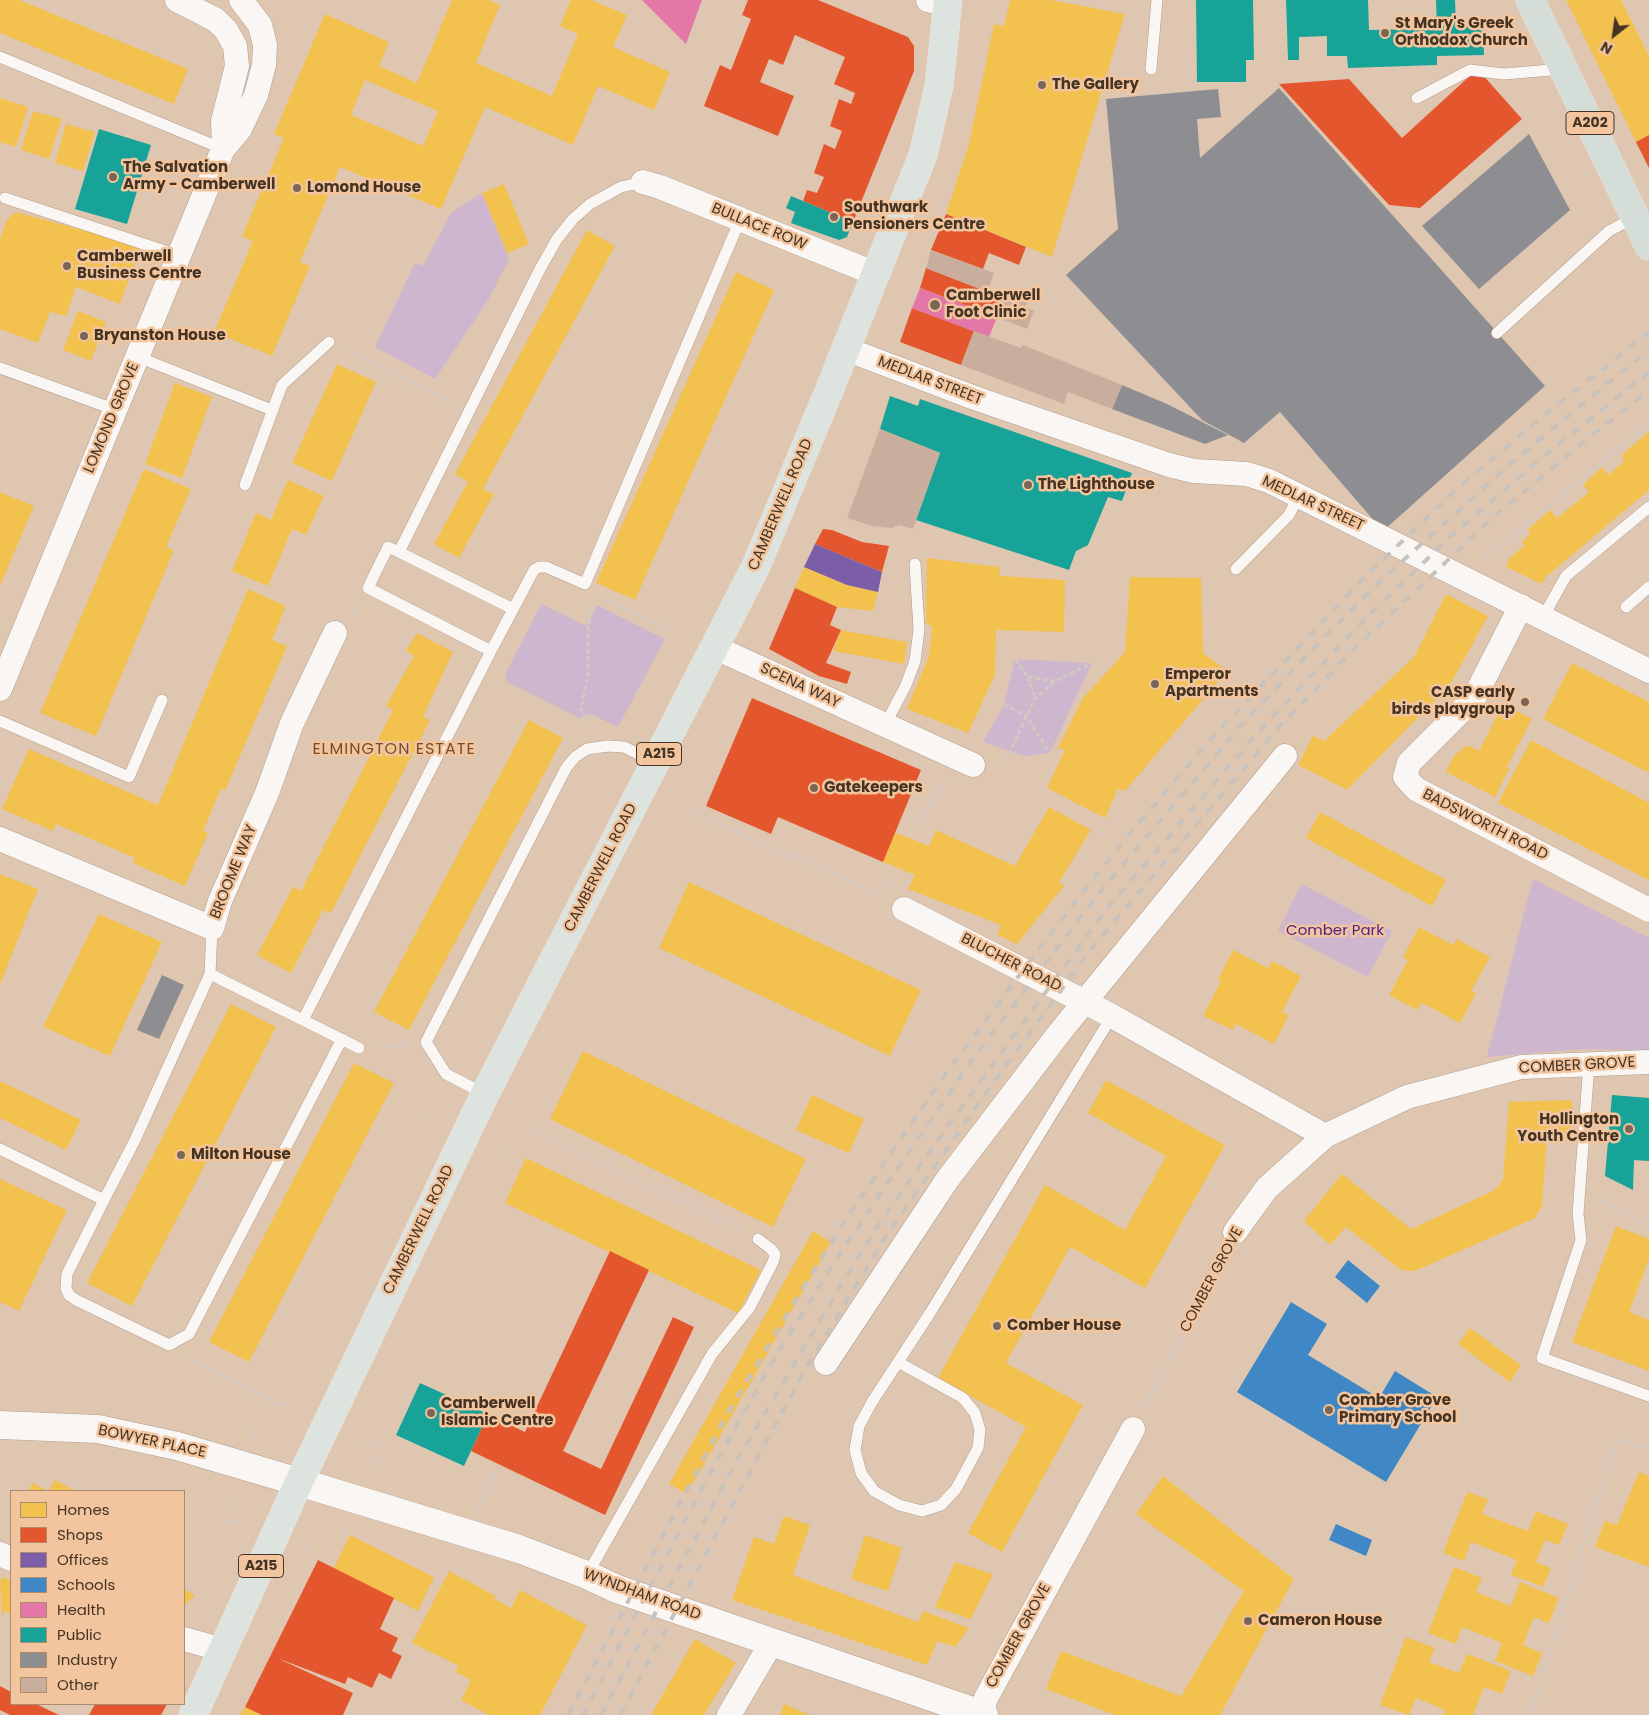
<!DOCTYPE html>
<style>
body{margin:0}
#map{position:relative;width:1649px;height:1715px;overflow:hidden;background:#dfc6b1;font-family:Poppins,sans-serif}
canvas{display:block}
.legend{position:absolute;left:10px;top:1490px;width:175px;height:215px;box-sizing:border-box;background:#f2c59e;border:1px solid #ad8b6d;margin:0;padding:6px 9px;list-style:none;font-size:15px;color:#453323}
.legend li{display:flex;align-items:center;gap:10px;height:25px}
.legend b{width:25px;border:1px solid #ad8b6d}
.north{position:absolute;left:1589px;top:10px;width:50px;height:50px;-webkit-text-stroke:4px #f2c59e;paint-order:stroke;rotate:210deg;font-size:14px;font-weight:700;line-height:20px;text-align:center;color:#453323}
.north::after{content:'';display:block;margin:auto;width:18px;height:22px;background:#453323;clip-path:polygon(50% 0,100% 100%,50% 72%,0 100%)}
</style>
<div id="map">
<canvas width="1649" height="1715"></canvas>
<ul class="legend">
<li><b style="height:14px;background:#f2c14e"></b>Homes</li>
<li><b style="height:14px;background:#e4572e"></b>Shops</li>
<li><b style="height:14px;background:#7b5ea7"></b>Offices</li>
<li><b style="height:14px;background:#3f88c5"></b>Schools</li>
<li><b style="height:14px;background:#e377a8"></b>Health</li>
<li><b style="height:14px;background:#17a398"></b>Public</li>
<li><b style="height:14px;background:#8d8d92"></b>Industry</li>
<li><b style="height:14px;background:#caae9d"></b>Other</li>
</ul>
<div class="north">N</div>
</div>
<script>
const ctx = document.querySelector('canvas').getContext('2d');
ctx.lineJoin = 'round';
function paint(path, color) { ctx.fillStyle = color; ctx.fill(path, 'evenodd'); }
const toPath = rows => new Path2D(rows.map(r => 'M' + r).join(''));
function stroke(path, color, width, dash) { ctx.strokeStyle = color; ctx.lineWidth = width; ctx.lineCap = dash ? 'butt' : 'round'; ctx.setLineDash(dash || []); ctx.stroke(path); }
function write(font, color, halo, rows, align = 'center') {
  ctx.font = font + ' Poppins,sans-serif'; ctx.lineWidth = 5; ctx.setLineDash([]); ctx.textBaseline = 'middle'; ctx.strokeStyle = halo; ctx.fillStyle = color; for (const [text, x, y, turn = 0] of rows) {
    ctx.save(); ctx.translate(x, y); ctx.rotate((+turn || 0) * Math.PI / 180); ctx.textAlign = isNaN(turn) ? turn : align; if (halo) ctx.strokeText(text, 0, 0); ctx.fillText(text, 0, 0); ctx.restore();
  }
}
const green = toPath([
 [482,193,509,259,488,300,435,379,375,347,415,263,423,266,451,213],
 [541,604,587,626,597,605,665,639,618,727,591,714,579,718,507,682,506,673],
 [1015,659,1092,663,1050,753,1024,756,983,742,1004,704],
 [1533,879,1649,938,1649,1050,1582,1049,1487,1057],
 [1301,884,1392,931,1368,977,1278,931]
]);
const homes = toPath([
 [0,0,19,0,188,69,174,104,0,33],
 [452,0,488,0,500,5,476,63,552,96,578,34,560,26,571,0,591,0,627,15,613,47,670,72,654,110,598,86,573,145,485,107,441,209,340,167,300,262,310,266,272,356,214,332,253,241,242,236,284,138,274,134,325,14,389,42,379,66,417,83],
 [365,80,438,111,423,146,351,115],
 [1010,0,1051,0,1125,14,1052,257,946,214,969,144,994,24,1004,26],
 [1566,0,1621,0,1649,56,1649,135,1636,142],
 [0,98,28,107,16,147,0,142],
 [33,111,62,119,49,159,21,150],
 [66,124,95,132,83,171,55,163],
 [504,184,529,244,507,253,482,193],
 [16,212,141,246,120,304,76,287,66,316,50,312,38,343,0,329,0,239,7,220],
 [587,230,615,246,483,489,494,494,459,558,434,544,468,482,455,474],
 [736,272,774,290,635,600,596,583],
 [78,311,106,322,91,361,63,350],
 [337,364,376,382,332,481,292,463],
 [175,383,212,397,182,478,145,464],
 [1649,431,1649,490,1546,577,1542,584,1506,567,1510,558,1525,545,1522,542,1531,533,1528,529,1550,510,1557,518,1589,492,1583,485,1602,467,1609,475,1624,461,1622,455],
 [144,469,191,489,166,547,174,550,96,736,40,713],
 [288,480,324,496,306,535,292,529,268,586,232,571,256,513,271,520],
 [0,492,34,506,0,586],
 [927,558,999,567,1000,576,1065,580,1064,632,996,630,995,675,968,733,907,709,929,656,932,627,926,623],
 [804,567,847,585,878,592,873,611,837,607,795,588],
 [1130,577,1201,578,1203,653,1227,671,1125,791,1118,789,1105,818,1047,788,1065,750,1058,748,1083,698,1125,652],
 [248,589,286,606,272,640,287,646,225,791,221,789,203,831,208,833,185,886,133,863,135,858,56,824,53,831,2,809,29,749,158,805],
 [1446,594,1488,616,1450,685,1347,790,1298,765,1313,736,1324,741,1414,657],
 [841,630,907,642,904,664,833,651],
 [417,633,453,652,423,717,430,720,331,913,323,910,291,973,257,955,293,887,301,891,393,710,386,706,414,656,406,651],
 [1572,663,1649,702,1649,773,1543,719],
 [1503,704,1532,719,1507,767,1509,769,1495,797,1446,772,1454,756,1467,745,1479,751],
 [529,720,563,738,409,1030,374,1012],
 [1531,740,1649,803,1649,880,1498,803],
 [1049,807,1091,830,1059,882,1064,886,1017,944,997,935,1001,925,908,889,915,875,883,862,894,832,929,846,936,830,1015,866],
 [1320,812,1446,880,1432,906,1306,838],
 [0,874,38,889,0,985],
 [689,882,921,990,890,1056,659,948],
 [99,914,162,942,110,1056,43,1027],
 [1419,927,1453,945,1457,939,1490,957,1471,991,1476,993,1460,1023,1422,1003,1417,1010,1389,995,1408,960,1403,957],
 [1233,950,1268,968,1272,961,1301,976,1282,1012,1289,1015,1274,1044,1236,1024,1233,1030,1203,1016,1221,981,1218,979],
 [231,1004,276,1027,132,1306,87,1283],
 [583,1051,806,1159,773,1227,550,1119],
 [354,1063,394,1083,249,1362,209,1342],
 [1106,1080,1225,1145,1145,1288,1070,1247,1006,1363,1083,1405,1002,1552,968,1533,1026,1427,938,1378,1045,1185,1125,1230,1166,1156,1088,1113],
 [0,1081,81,1120,66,1150,0,1118],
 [812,1095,864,1119,849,1153,796,1130],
 [1572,1100,1573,1138,1547,1138,1542,1206,1535,1218,1415,1271,1401,1270,1346,1227,1330,1245,1304,1221,1342,1174,1411,1229,1495,1190,1503,1179,1509,1102],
 [526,1158,761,1270,738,1313,505,1203],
 [0,1179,67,1210,19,1311,0,1302],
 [1616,1226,1649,1239,1649,1259,1629,1312,1649,1320,1649,1371,1572,1342],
 [813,1231,831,1242,687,1494,669,1484],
 [1470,1328,1521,1365,1510,1382,1458,1344],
 [1639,1472,1649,1476,1649,1567,1595,1547,1605,1521,1617,1525],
 [1163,1476,1294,1579,1220,1715,1115,1715,1046,1689,1061,1651,1181,1696,1244,1591,1136,1514],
 [55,1480,75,1491,49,1491],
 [33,1483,48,1491,28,1491],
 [1467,1492,1488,1499,1482,1514,1528,1531,1536,1511,1568,1524,1559,1545,1545,1540,1536,1562,1551,1568,1543,1587,1511,1575,1517,1560,1471,1542,1464,1561,1443,1553],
 [784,1516,810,1525,793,1575,918,1622,923,1611,969,1628,955,1647,937,1641,927,1665,732,1600,754,1537,774,1544],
 [350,1535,434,1577,418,1611,334,1568],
 [865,1535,902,1548,888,1591,851,1579],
 [955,1562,993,1574,971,1619,935,1607],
 [1454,1567,1482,1578,1476,1592,1511,1606,1520,1582,1559,1598,1549,1623,1534,1617,1523,1645,1542,1653,1533,1676,1495,1661,1502,1643,1462,1627,1456,1644,1428,1633],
 [449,1571,496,1596,494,1599,511,1608,520,1590,587,1625,540,1715,489,1715,461,1700,471,1680,455,1672,459,1666,412,1643],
 [2,1577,11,1581,11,1614,4,1611,2,1616,0,1582],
 [184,1589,195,1595,184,1606],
 [1406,1637,1435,1648,1429,1662,1459,1673,1467,1654,1511,1671,1502,1694,1484,1687,1473,1715,1443,1715,1445,1710,1416,1698,1409,1715,1380,1705],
 [695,1639,736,1663,704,1715,651,1715],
 [784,1704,810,1715,780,1715],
 [245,1707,262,1715,240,1715]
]);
const shops = toPath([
 [748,0,818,0,908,37,914,46,914,71,853,222,803,201,807,190,817,193,824,177,814,173,824,144,835,149,842,131,830,126,839,99,851,104,855,93,834,84,845,57,795,35,783,65,769,59,760,82,794,96,778,136,704,106,720,65,731,70,751,19,742,15],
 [1473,73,1481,73,1522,119,1420,208,1389,205,1279,84,1349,79,1402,138],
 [1649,135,1649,168,1636,142],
 [946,214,1026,247,1019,265,989,253,983,269,931,250],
 [926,268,1002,297,994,316,920,288],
 [912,308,974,331,961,365,900,342],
 [823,529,832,530,862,542,889,546,882,572,815,544],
 [795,588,837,607,830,625,841,630,826,663,851,672,847,684,819,676,769,649],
 [752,698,921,770,883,862,778,817,771,834,706,806],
 [610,1251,649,1270,563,1451,601,1469,673,1317,694,1327,605,1515,471,1451,488,1414,525,1432],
 [318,1560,394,1598,380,1629,398,1638,392,1651,402,1656,391,1679,379,1673,372,1688,348,1677,345,1684,277,1658,353,1693,343,1715,262,1715,245,1707],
 [0,1686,11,1692,11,1704,36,1704,59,1715,10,1715,0,1710],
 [95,1704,167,1704,161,1715,89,1715]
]);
const offices = toPath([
 [815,544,882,572,878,592,847,585,804,567]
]);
const schools = toPath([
 [1348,1260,1380,1286,1367,1303,1335,1277],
 [1291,1302,1327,1324,1308,1355,1379,1398,1395,1371,1437,1397,1386,1482,1237,1392],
 [1336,1524,1372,1540,1366,1556,1329,1540]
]);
const health = toPath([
 [642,0,702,0,686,44],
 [920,288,997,317,989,337,912,308]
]);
const public = toPath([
 [1196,0,1253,0,1254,60,1246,60,1246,82,1197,82],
 [1286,0,1368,0,1369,30,1437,29,1436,0,1455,0,1456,27,1483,26,1484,55,1437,56,1437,65,1348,68,1347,56,1327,56,1327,36,1299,37,1299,60,1288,60],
 [99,129,151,145,127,224,75,209],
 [791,196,853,222,847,237,839,240,791,223,795,212,786,208],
 [890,396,918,406,920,399,1132,473,1122,501,1108,497,1088,545,1076,551,1069,570,916,520,940,453,880,429],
 [1612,1095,1649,1098,1649,1161,1634,1160,1633,1190,1605,1176],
 [420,1383,488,1414,464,1466,396,1435]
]);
const industry = toPath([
 [1279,88,1545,386,1383,531,1280,412,1244,443,1202,420,1066,275,1118,229,1106,99,1218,89,1221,117,1197,119,1200,158],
 [1529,134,1570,210,1479,289,1422,226],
 [1122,385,1167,404,1228,435,1205,444,1112,409],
 [162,975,184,985,159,1039,137,1030]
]);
const building = toPath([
 [931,250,994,273,987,292,926,268],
 [1004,292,1027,301,1025,307,1034,311,1027,329,994,316],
 [974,331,1021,348,1023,345,1122,385,1112,409,1068,392,1064,404,961,365],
 [880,429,940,453,913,529,899,525,892,528,872,526,847,518]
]);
const path = toPath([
 [345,350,452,403],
 [1484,560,1649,423],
 [600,598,666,628],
 [352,615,359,603],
 [1015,659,1028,677,1035,698],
 [1028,677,1055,681],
 [1004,704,1026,716,1050,753],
 [587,727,581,708,588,676,588,627,593,600],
 [999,766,1010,752,1035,698,1056,681,1092,663],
 [687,811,882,895],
 [916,828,946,780],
 [888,888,895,876],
 [377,1047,408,1044],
 [428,1112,434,1115],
 [527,1126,742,1230],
 [501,1149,513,1155],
 [1599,1199,1649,1227],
 [188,1358,281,1406],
 [283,1404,290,1407],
 [1145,1407,1224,1255],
 [517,1426,523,1414],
 [253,1437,255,1427],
 [366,1440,376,1445],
 [371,1465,378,1457],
 [223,1508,232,1501],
 [478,1509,497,1469],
 [228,1522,241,1522],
 [344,1536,348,1527],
 [305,1549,312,1552],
 [1530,1715,1617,1440,1649,1448]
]);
const service = toPath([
 [0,57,223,149],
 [1151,69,1157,0],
 [1417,98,1470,70,1504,74,1563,69],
 [5,198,180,256],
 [1497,333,1609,231,1635,217],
 [138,357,272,410],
 [0,368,116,410],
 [245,485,282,385,329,342],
 [399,552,513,609],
 [1236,569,1289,515,1299,495],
 [1626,607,1649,587],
 [1543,617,1566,576,1649,507],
 [491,651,534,570,539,567,546,567,585,584,740,220],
 [0,721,129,777,162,700],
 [885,725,906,685,915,661,919,630,915,564],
 [210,974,359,1048],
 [303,1020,491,651,368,588,388,547,399,552,540,269,557,239,573,219,590,204,621,187,643,182],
 [1589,1063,1578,1214,1581,1240,1542,1358,1649,1396],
 [485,1094,446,1074,426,1042,566,768,575,757,587,749,608,746,624,747,655,762],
 [0,1149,104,1200,135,1140,210,974,212,928],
 [104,1200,67,1274,66,1288,69,1295,76,1300,169,1345,189,1334,342,1039],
 [898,1362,963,1398,975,1413,980,1430,978,1448,956,1489,941,1505,922,1511,899,1505,874,1491,861,1473,855,1450,859,1426,872,1402,930,1313,1112,1016],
 [587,1575,712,1354,750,1307,774,1260,775,1254,771,1249,758,1239]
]);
const minor = toPath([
 [177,0,216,20,226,30,235,46,237,66,223,121,224,146],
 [928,0,948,5],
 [643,182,660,187,876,274],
 [846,349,972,397,1169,465,1194,471,1247,474,1269,481,1649,671],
 [1521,606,1474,698,1409,763,1405,777,1416,789,1649,910],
 [716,648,973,765],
 [0,689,223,149,240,129,256,95,264,65,265,45,260,25,241,0],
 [0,839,212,928,220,901,267,793,292,723,335,633],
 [904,909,1112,1016,1325,1136],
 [1235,1232,1267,1188,1325,1136,1407,1097,1521,1067,1649,1062],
 [826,1363,947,1180,1060,1032,1285,756],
 [0,1554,11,1559],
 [184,1639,223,1650],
 [981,1714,986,1698,1133,1429],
 [729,1715,772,1642]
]);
const tertiary = toPath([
 [299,1482,519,1549,587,1575,617,1589,984,1715]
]);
const secondary = toPath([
 [0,1425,98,1429,177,1446,299,1482]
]);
const primary = toPath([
 [193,1715,299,1482,485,1094,756,566,829,391,923,155,939,86,948,0]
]);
const trunk = toPath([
 [1530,0,1649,246]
]);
const rail = toPath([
 [568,1715,726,1416,806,1283,850,1213,945,1075,1053,930,1127,837,1216,733,1371,571,1457,489,1540,419,1649,332],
 [583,1715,707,1479,774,1359,839,1255,971,1061,1100,892,1237,730,1306,656,1378,583,1509,465,1649,349],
 [601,1715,737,1460,846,1277,882,1220,947,1127,1106,910,1260,730,1366,618,1448,539,1539,460,1649,372],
 [620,1715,803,1373,888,1233,991,1086,1091,949,1281,725,1356,647,1486,524,1570,453,1649,390]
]);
const markers = [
 [1385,33,5,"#7b6655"],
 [1042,85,5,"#7b6655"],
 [113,177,5,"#7b6655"],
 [297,188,5,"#7b6655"],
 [834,217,5,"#7b6655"],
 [67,266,5,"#7b6655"],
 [935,305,6,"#7b6655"],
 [84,336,5,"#7b6655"],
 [1028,485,5,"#7b6655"],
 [1155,684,5,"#7b6655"],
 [1525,702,5,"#7b6655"],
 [814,788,5,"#7b6655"],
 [1629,1129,5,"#7b6655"],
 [181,1155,5,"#7b6655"],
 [997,1326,5,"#7b6655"],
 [1329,1410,5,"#7b6655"],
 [431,1413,5,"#7b6655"],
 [1248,1621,5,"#7b6655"]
];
const shields = [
 [1590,123,48],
 [659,754,45],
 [261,1566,45]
];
const shieldNames = [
 ["A202",1590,123],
 ["A215",659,754],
 ["A215",261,1566]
];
const poiNames = [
 ["St Mary's Greek",1395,24],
 ["Orthodox Church",1395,41],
 ["The Gallery",1052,85],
 ["The Salvation",123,168],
 ["Army - Camberwell",123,185],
 ["Lomond House",307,188],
 ["Southwark",844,208],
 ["Pensioners Centre",844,225],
 ["Camberwell",77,257],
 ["Business Centre",77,274],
 ["Camberwell",946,296],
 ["Foot Clinic",946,313],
 ["Bryanston House",94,336],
 ["The Lighthouse",1038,485],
 ["Emperor",1165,675],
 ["Apartments",1165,692],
 ["CASP early",1515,693,"right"],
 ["birds playgroup",1515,710,"right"],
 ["Gatekeepers",824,788],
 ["Hollington",1619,1120,"right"],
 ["Youth Centre",1619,1137,"right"],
 ["Milton House",191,1155],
 ["Comber House",1007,1326],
 ["Comber Grove",1339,1401],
 ["Primary School",1339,1418],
 ["Camberwell",441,1404],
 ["Islamic Centre",441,1421],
 ["Cameron House",1258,1621]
];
const streetNames = [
 ["BULLACE ROW",759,227,22],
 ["MEDLAR STREET",930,381,21],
 ["LOMOND GROVE",112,418,-67],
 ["MEDLAR STREET",1313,504,25],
 ["CAMBERWELL ROAD",781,505,-67],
 ["SCENA WAY",800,686,25],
 ["BADSWORTH ROAD",1485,825,27],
 ["CAMBERWELL ROAD",601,868,-63],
 ["BROOME WAY",234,872,-68],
 ["BLUCHER ROAD",1011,963,27],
 ["COMBER GROVE",1577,1066,-3],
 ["CAMBERWELL ROAD",419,1230,-64],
 ["COMBER GROVE",1212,1280,-62],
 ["BOWYER PLACE",152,1442,12],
 ["WYNDHAM ROAD",642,1595,20],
 ["COMBER GROVE",1019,1636,-61]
];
const parkNames = [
 ["Comber Park",1335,931]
];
const neighbourhoodNames = [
 ["ELMINGTON ESTATE",394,750]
];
paint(green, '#ceb6ce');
paint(homes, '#f2c14e');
paint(shops, '#e4572e');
paint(offices, '#7b5ea7');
paint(schools, '#3f88c5');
paint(health, '#e377a8');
paint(public, '#17a398');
paint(industry, '#8d8d92');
paint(building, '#caae9d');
stroke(service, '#b19e8d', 12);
stroke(minor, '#b19e8d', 25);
stroke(tertiary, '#b19e8d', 29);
stroke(secondary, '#b19e8d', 29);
stroke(primary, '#f1e5dc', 29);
stroke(trunk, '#f1e5dc', 29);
stroke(path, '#d1c9c2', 3, [5, 2.5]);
stroke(service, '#faf6f3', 11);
stroke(minor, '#faf6f3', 24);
stroke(tertiary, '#faf6f3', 28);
stroke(secondary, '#faf6f3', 28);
stroke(primary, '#dde3df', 28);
stroke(trunk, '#d4ddd8', 28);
stroke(rail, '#c8c2bc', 4, [9, 9]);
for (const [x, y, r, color] of markers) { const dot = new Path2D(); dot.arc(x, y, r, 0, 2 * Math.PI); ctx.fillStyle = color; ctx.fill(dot); stroke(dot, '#f2c59e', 2); }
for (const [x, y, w] of shields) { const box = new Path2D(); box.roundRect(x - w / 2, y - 11.5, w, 23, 4); ctx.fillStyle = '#f2c59e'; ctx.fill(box); stroke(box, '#453323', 1); }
write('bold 14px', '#453323', null, shieldNames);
write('bold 15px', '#453323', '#f2c59e', poiNames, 'left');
write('15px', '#453323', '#f2c59e', streetNames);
write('15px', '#542287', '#f2c59e', parkNames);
ctx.letterSpacing = '1px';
write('16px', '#754e29', '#f2c59e', neighbourhoodNames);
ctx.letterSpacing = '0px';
</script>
